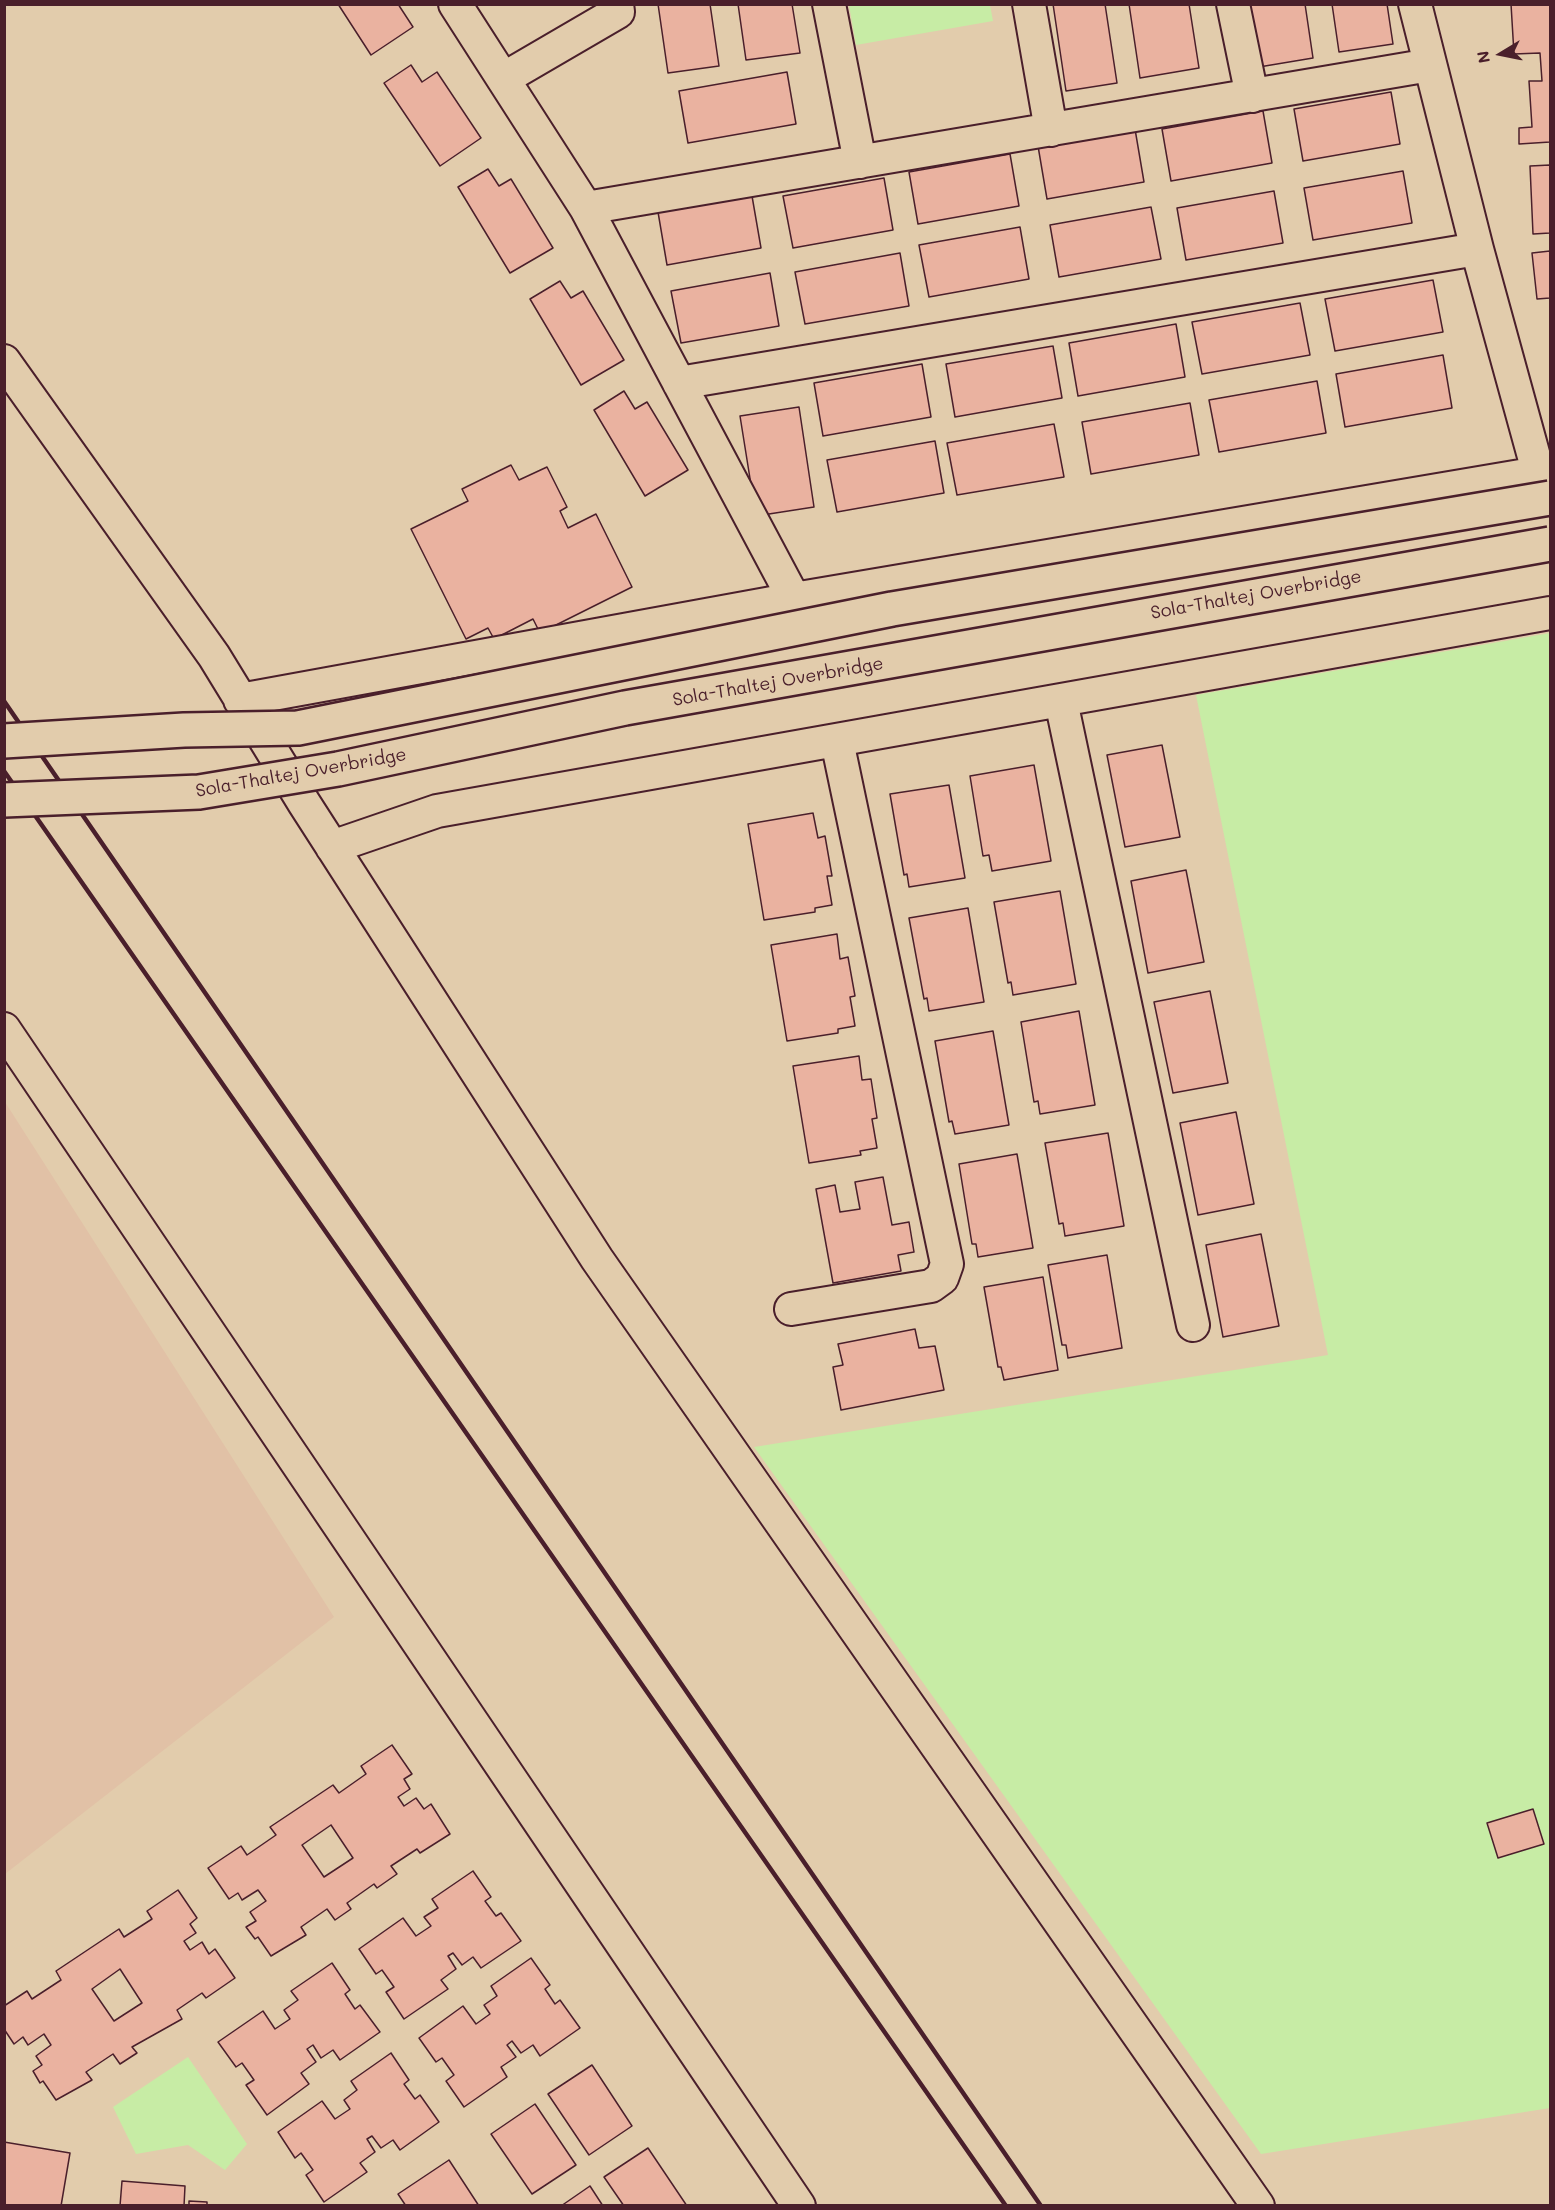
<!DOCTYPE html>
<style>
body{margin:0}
#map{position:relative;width:1555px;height:2210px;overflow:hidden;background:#e2ccac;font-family:Mali,sans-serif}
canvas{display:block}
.frame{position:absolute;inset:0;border:6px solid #4a1f2b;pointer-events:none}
.north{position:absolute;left:1471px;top:24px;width:60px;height:60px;-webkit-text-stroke:4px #e2ccac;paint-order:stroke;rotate:260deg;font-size:16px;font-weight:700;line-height:24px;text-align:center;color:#4a1f2b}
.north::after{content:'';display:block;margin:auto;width:21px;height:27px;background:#4a1f2b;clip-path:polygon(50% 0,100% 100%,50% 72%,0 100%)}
</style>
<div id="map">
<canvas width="1555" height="2210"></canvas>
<div class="frame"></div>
<div class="north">N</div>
</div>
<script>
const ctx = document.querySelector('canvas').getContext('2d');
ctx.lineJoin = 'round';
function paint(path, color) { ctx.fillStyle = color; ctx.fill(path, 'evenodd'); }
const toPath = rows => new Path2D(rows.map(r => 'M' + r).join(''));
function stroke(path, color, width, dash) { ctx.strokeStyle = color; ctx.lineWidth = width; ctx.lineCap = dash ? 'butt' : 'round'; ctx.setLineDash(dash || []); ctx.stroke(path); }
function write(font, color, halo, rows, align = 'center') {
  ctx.font = font + ' Mali,sans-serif'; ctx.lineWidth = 4.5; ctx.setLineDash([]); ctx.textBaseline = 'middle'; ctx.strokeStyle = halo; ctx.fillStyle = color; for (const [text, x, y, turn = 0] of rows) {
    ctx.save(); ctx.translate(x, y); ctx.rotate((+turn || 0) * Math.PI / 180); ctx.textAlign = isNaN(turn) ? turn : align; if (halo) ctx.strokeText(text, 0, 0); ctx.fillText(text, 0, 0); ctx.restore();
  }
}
const built = toPath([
 [5,1102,334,1617,5,1874,4,1874]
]);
const green = toPath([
 [849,5,990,5,993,21,856,45],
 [1550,633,1550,2108,1261,2154,754,1447,1328,1355,1196,695],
 [188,2057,247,2144,225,2170,188,2145,136,2154,113,2107]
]);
const building = toPath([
 [338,4,398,4,413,27,371,55,338,4],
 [658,4,710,4,719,66,668,73,658,4],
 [738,4,792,4,800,53,746,60,738,4],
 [1053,4,1105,4,1117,83,1066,91,1053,4],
 [1129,4,1189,4,1199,68,1140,78,1129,4],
 [1250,4,1305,4,1313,58,1259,67,1250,4],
 [1332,4,1387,4,1393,44,1339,52,1332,4],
 [1511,4,1550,4,1550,142,1519,144,1519,128,1532,127,1529,81,1542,81,1540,53,1514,54,1511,4],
 [411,65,422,82,437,72,481,138,440,166,384,83,411,65],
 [787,72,796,124,688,143,679,91,787,72],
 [1391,92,1400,144,1303,161,1294,109,1391,92],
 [1263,111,1272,163,1171,181,1162,129,1263,111],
 [1135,129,1144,182,1047,199,1038,146,1135,129],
 [1010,154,1019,206,918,224,909,172,1010,154],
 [1550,165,1550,233,1533,234,1530,166,1550,165],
 [488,169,499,186,511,179,553,248,510,273,458,187,488,169],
 [1403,171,1412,223,1313,240,1304,188,1403,171],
 [884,178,893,230,793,248,783,196,884,178],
 [1274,191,1283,243,1186,260,1177,208,1274,191],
 [752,196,761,248,667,265,658,212,752,196],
 [1151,207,1161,259,1059,277,1050,225,1151,207],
 [1020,227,1029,279,929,297,919,245,1020,227],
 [1550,251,1550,298,1537,299,1532,253,1550,251],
 [900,253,909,306,805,324,795,272,900,253],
 [770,273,779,326,681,343,671,291,770,273],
 [1433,280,1443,332,1335,351,1325,299,1433,280],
 [560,281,571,298,583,291,624,360,581,385,530,299,560,281],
 [1300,303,1310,355,1202,374,1192,322,1300,303],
 [1176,324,1185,377,1078,396,1069,343,1176,324],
 [1053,346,1062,398,955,417,946,364,1053,346],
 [1443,355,1452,408,1345,427,1336,374,1443,355],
 [922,364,931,417,823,436,814,383,922,364],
 [1317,381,1326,433,1219,452,1209,400,1317,381],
 [624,391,635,409,647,402,688,470,645,496,594,410,624,391],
 [1190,403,1199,455,1091,474,1082,422,1190,403],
 [799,407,814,507,756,516,740,416,799,407],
 [1054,424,1064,477,957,495,947,443,1054,424],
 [935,441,944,493,837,512,827,460,935,441],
 [511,465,519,480,547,467,567,507,560,511,568,528,596,514,632,587,540,633,533,619,494,639,488,628,466,639,411,529,468,501,462,489,511,465],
 [1162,745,1180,837,1125,847,1107,755,1162,745],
 [1034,765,1051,861,992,871,989,855,983,856,970,776,1034,765],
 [949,785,965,878,909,887,907,874,904,875,890,794,949,785],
 [813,813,818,838,825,836,832,876,827,876,832,905,815,908,815,912,764,920,748,824,813,813],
 [1186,870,1204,962,1148,973,1131,881,1186,870],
 [1060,891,1076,984,1013,995,1011,982,1008,983,994,902,1060,891],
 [968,908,984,1002,929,1011,927,998,924,999,909,918,968,908],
 [837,934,840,959,848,957,855,996,850,997,855,1026,838,1029,838,1033,787,1041,771,945,837,934],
 [1210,991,1228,1083,1173,1093,1154,1002,1210,991],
 [1079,1011,1095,1105,1040,1114,1038,1101,1034,1102,1021,1022,1079,1011],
 [993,1031,1009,1125,955,1134,952,1121,949,1122,935,1041,993,1031],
 [859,1056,862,1080,871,1079,877,1118,872,1119,877,1148,860,1151,861,1155,809,1163,793,1066,859,1056],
 [1236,1112,1254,1204,1198,1215,1180,1123,1236,1112],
 [1108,1133,1124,1226,1065,1236,1063,1223,1059,1224,1045,1143,1108,1133],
 [1017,1154,1033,1248,978,1257,976,1244,972,1244,959,1164,1017,1154],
 [883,1177,892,1225,909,1222,914,1252,898,1255,901,1271,833,1283,816,1189,835,1185,840,1212,860,1209,855,1182,883,1177],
 [1261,1234,1279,1326,1223,1337,1206,1245,1261,1234],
 [1107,1255,1122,1348,1068,1358,1066,1345,1062,1345,1048,1265,1107,1255],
 [1043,1277,1058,1370,1004,1380,1001,1367,998,1367,984,1287,1043,1277],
 [915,1329,919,1348,935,1346,944,1390,841,1410,833,1367,843,1365,838,1344,915,1329],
 [392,1745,412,1774,404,1779,410,1789,398,1797,404,1806,416,1798,424,1809,431,1804,450,1834,420,1853,417,1849,391,1866,397,1874,377,1888,374,1884,347,1903,351,1909,335,1920,327,1909,301,1927,306,1935,271,1956,258,1937,255,1939,246,1927,256,1921,250,1912,266,1901,258,1890,242,1900,238,1893,229,1899,208,1868,241,1846,247,1855,276,1835,270,1827,333,1785,339,1793,366,1774,361,1766,392,1745],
 [331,1825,353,1858,324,1877,302,1845,331,1825],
 [1533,1809,1544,1844,1498,1858,1487,1823,1533,1809],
 [473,1871,491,1897,485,1901,496,1916,501,1913,521,1941,481,1968,473,1957,462,1965,453,1953,448,1956,456,1969,441,1980,448,1989,404,2019,386,1992,394,1987,382,1970,376,1974,359,1949,403,1918,416,1936,431,1926,424,1917,438,1908,432,1899,473,1871],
 [178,1890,197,1918,190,1924,196,1933,184,1941,190,1950,202,1942,209,1954,215,1949,235,1978,206,1998,202,1993,177,2010,182,2019,132,2047,137,2053,120,2064,113,2054,86,2072,92,2080,56,2100,43,2081,40,2083,33,2071,42,2065,36,2056,51,2045,44,2034,28,2045,23,2037,14,2044,4,2029,4,2006,27,1991,32,1999,61,1980,56,1971,119,1929,124,1937,152,1919,147,1911,178,1890],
 [120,1969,142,2003,114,2021,92,1989,120,1969],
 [531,1958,550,1985,545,1989,555,2004,560,2000,580,2028,540,2056,533,2045,521,2053,512,2041,507,2045,516,2057,501,2067,507,2077,464,2107,446,2081,454,2075,442,2058,436,2062,419,2038,463,2006,476,2024,490,2014,484,2005,497,1996,491,1986,531,1958],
 [332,1963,350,1990,345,1994,355,2009,360,2005,380,2032,340,2060,333,2050,321,2058,313,2045,307,2049,316,2062,301,2073,309,2084,267,2115,246,2085,254,2080,242,2063,236,2067,218,2042,263,2011,275,2029,290,2019,284,2010,298,2000,291,1991,332,1963],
 [391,2053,409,2080,404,2084,415,2099,420,2095,439,2122,400,2150,393,2140,381,2148,372,2136,367,2139,375,2152,360,2163,367,2172,324,2202,306,2175,313,2170,301,2153,295,2158,278,2132,322,2101,335,2119,350,2109,344,2100,357,2090,351,2081,391,2053],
 [592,2065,632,2126,589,2155,548,2094,592,2065],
 [535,2104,576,2165,532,2194,491,2134,535,2104],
 [4,2142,70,2153,61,2206,4,2206,4,2142],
 [648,2148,687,2206,624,2206,604,2177,648,2148],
 [449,2160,479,2206,406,2206,398,2194,449,2160],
 [122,2181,185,2186,184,2206,120,2206,122,2181],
 [590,2186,603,2206,561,2206,590,2186],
 [189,2201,207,2202,207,2206,189,2206,189,2201]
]);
const minor = toPath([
 [455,4,586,208,794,599],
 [829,4,860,162],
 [1029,4,1051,130],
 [1233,4,1252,96],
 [1415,4,1477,249,1544,493],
 [503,79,618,12,617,4],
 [586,208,1430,65],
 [4,361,214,656,304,803,597,1259,1258,2206],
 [679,383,1477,249],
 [240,700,794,599,1550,471],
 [1061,701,1193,1325],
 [332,847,437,811,1550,613],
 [4,1029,799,2206],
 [791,1309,931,1286,942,1278,947,1264,837,741]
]);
const rail = toPath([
 [4,701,1041,2206],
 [4,771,1006,2206]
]);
const tertiaryBridge = toPath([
 [4,741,184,730,298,728,892,609,1550,498],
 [4,800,199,792,338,769,625,708,1550,544]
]);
const streetNames = [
 ["Sola-Thaltej Overbridge",1256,595,-10],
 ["Sola-Thaltej Overbridge",778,682,-10],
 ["Sola-Thaltej Overbridge",301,773,-10]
];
paint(built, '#e1c1a6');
paint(green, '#c7eca5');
paint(building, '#eab2a0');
stroke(building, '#4a1f2b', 1.5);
stroke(minor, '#4a1f2b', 36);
stroke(minor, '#e2ccac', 32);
stroke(rail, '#4a1f2b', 4.5);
stroke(tertiaryBridge, '#4a1f2b', 38, []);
stroke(tertiaryBridge, '#e2ccac', 33);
write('18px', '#4a1f2b', '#e2ccac', streetNames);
</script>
